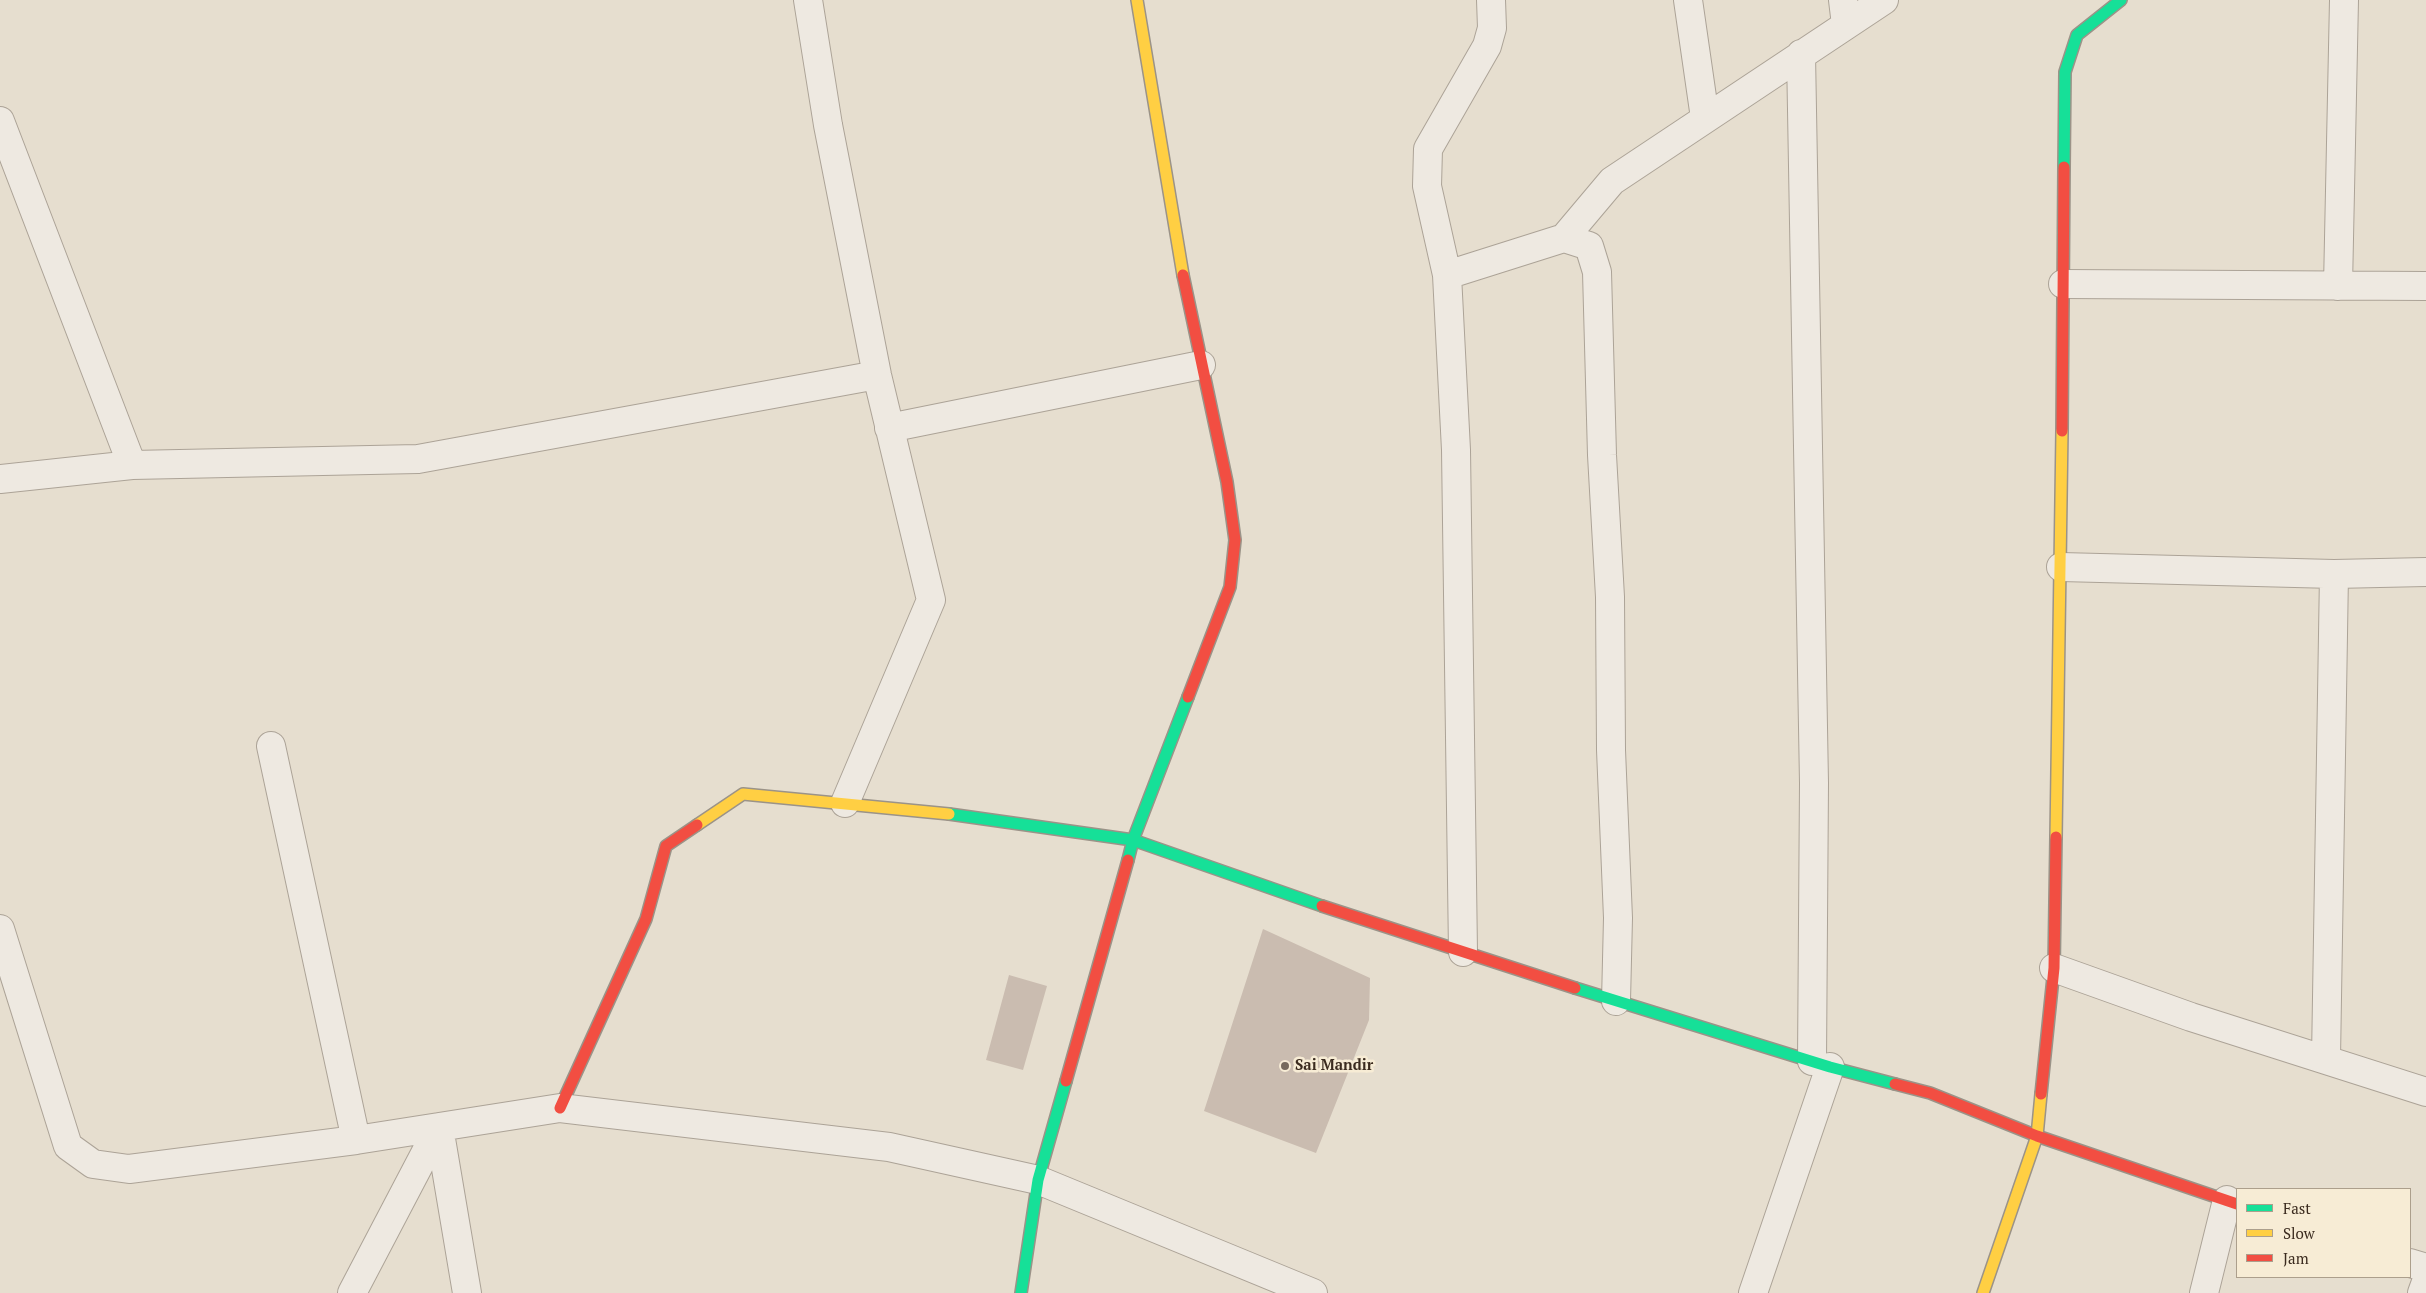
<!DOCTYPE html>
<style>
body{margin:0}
#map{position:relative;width:2426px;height:1293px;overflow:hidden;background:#e6decf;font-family:"PT Serif",serif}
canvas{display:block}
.legend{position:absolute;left:2236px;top:1188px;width:175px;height:90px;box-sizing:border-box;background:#f7ecd5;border:1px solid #ac9f8c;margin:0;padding:6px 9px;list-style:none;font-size:15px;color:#3b2b1f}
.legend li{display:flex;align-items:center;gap:10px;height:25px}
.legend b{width:25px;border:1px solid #ac9f8c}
</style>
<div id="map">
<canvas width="2426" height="1293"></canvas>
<ul class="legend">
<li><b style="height:6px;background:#16e098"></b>Fast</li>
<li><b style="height:6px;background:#ffcf43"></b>Slow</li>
<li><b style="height:6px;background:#f24e42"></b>Jam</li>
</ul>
</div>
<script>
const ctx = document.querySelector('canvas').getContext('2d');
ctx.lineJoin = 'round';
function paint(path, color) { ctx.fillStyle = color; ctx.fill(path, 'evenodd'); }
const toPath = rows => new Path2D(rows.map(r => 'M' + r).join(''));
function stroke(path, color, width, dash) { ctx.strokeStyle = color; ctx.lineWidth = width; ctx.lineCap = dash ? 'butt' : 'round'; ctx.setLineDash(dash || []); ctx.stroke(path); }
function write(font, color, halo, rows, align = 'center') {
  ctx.font = font + ' "PT Serif",serif'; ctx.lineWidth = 5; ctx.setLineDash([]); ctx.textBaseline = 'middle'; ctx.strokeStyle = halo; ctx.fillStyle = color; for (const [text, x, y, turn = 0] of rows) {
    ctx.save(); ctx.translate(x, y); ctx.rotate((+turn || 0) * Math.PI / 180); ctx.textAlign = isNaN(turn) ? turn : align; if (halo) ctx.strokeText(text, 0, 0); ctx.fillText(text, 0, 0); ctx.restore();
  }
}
const building = toPath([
 [1263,929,1370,978,1369,1020,1316,1153,1204,1111],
 [1009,975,1047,986,1023,1070,986,1060]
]);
const street = toPath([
 [808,0,828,125,877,375,931,600,845,803],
 [1688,0,1705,118],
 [1843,0,1846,25],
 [1801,54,1814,783,1812,1061],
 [0,121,132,465],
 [1564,238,1612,181,1884,0],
 [1447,275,1564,238,1589,246,1597,272,1602,455,1610,597,1611,750,1618,918,1616,1001],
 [2063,284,2426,286],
 [2338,286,2344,0],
 [889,428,1201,365],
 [0,479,132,465,418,459,877,375],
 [2061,567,2334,574,2426,572],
 [271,746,356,1140],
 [0,929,68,1146,93,1164,129,1169,356,1140,439,1127,467,1293],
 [1463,952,1456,450,1447,275,1427,186,1428,149,1487,46,1492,28,1491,0],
 [2054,968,2191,1017,2426,1092],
 [2326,1058,2334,574],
 [2410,1263,2426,1268],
 [352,1293,439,1127,560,1108,889,1147,1038,1180,1313,1293],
 [1753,1293,1830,1067],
 [2204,1293,2227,1200],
 [2422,1293,2426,1282]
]);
const fast = toPath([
 [2064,167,2065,72,2077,35,2121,0],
 [949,814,1133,840,1188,697],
 [1128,860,1133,840,1322,906],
 [1575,988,1830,1067,1895,1084],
 [1021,1293,1038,1180,1066,1081]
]);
const slow = toPath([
 [1137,0,1183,275],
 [697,825,743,794,949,814],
 [2056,837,2062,431],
 [1983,1293,2037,1136,2041,1094]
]);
const jam = toPath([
 [1183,275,1227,482,1235,540,1230,587,1188,697],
 [2062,431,2064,167],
 [1322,906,1575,988],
 [1066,1081,1128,860],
 [1895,1084,1930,1093,2037,1136,2237,1204],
 [2041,1094,2054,968,2056,837],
 [560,1108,646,919,666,846,697,825]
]);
const markers = [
 [1285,1066,5,"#776a5d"]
];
const poiNames = [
 ["Sai Mandir",1295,1066]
];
paint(building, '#cabcb0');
stroke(street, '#aca397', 30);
stroke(fast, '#9b9388', 14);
stroke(slow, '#9b9388', 14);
stroke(jam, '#9b9388', 14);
stroke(street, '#eee9e1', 28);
stroke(fast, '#16e098', 11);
stroke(slow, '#ffcf43', 11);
stroke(jam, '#f24e42', 11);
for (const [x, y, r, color] of markers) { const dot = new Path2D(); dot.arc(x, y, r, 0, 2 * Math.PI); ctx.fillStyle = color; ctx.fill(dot); stroke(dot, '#f7ecd5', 2); }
write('bold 15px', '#3b2b1f', '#f7ecd5', poiNames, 'left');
</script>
